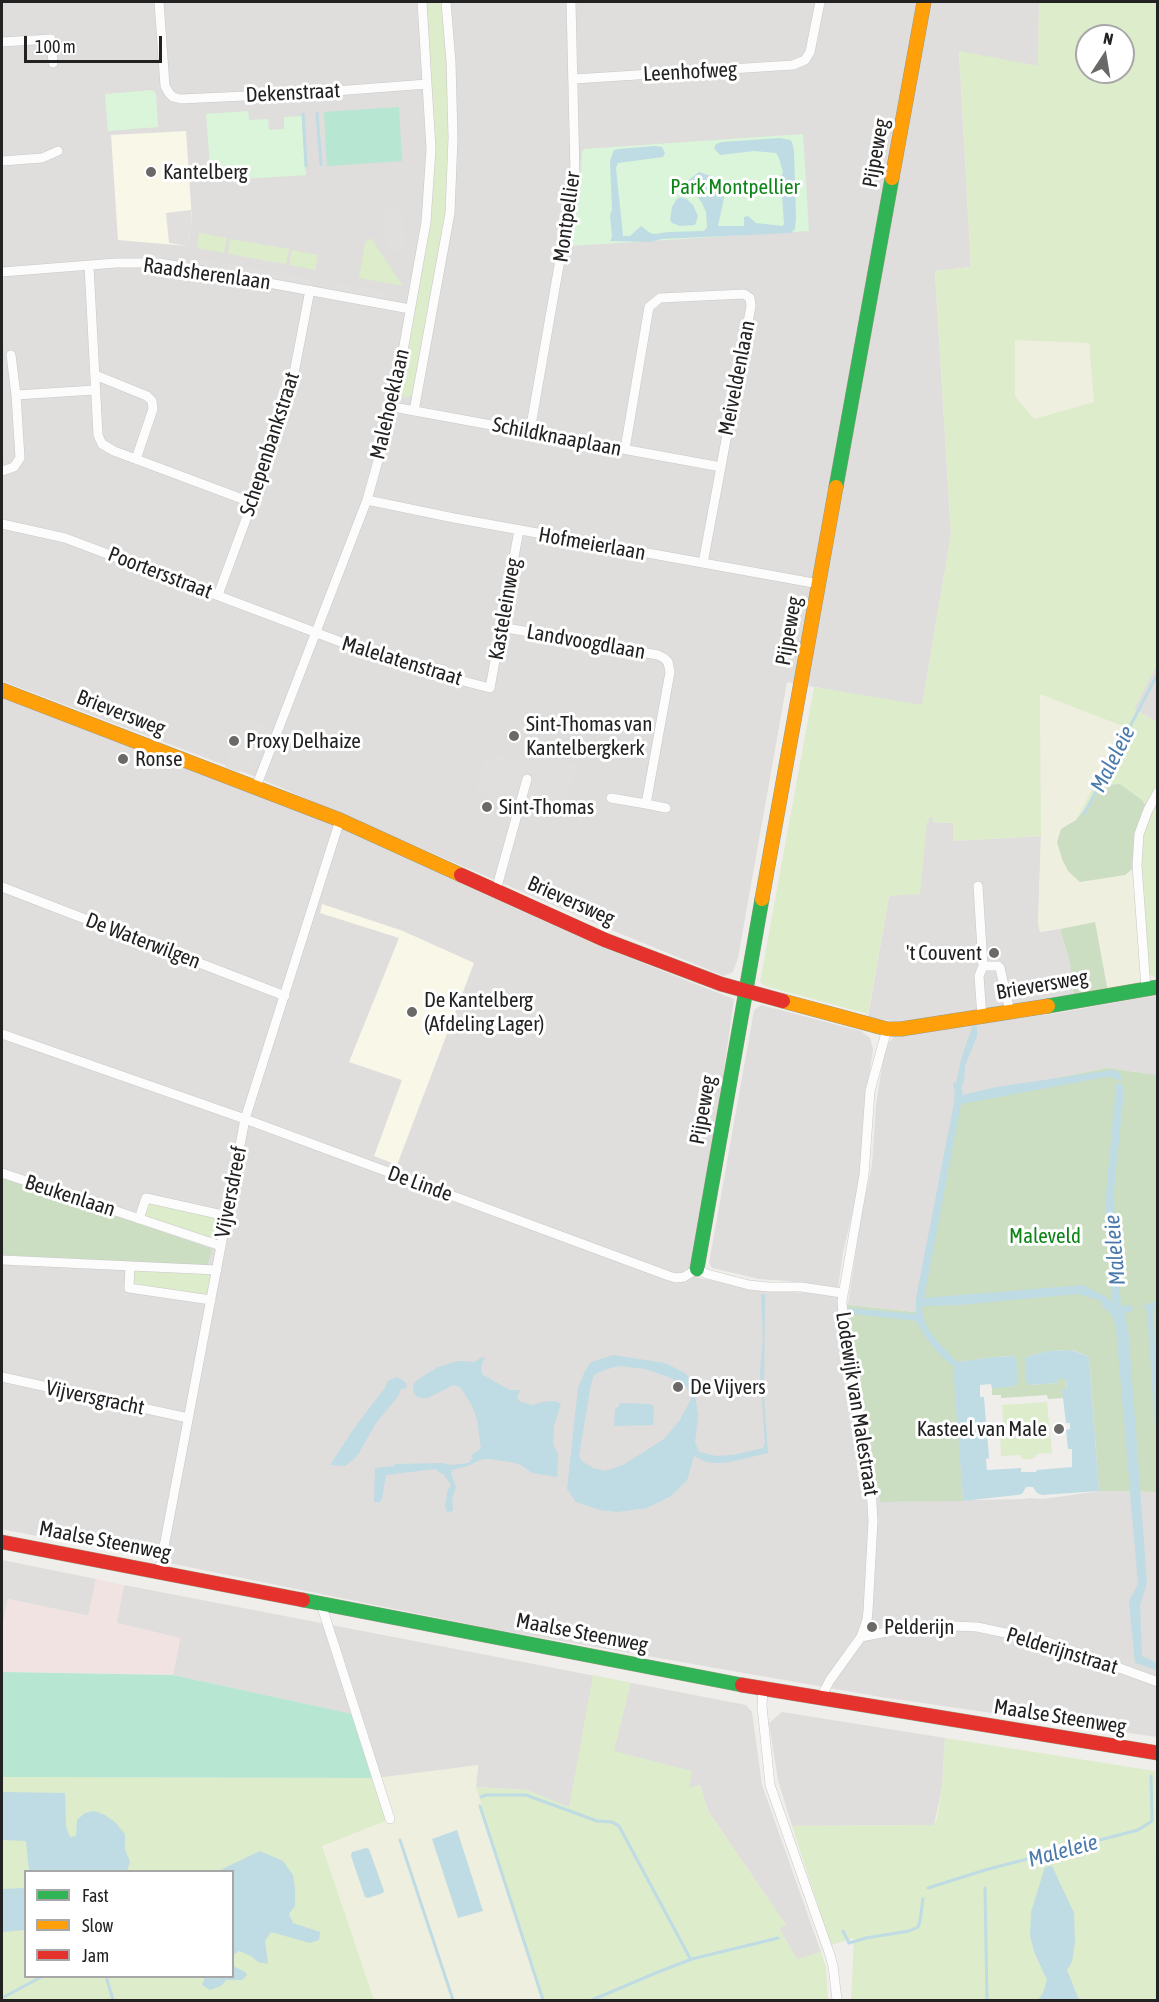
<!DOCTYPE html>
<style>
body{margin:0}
#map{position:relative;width:1159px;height:2002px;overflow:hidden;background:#f0eeeb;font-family:"Asap Condensed",sans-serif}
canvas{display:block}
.frame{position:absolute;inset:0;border:3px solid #222;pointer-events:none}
.legend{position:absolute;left:24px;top:1870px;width:210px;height:108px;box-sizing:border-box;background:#fff;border:2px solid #a7a7a7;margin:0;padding:8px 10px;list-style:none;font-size:18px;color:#222}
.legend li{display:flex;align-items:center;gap:12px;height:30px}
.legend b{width:30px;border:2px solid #a7a7a7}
.north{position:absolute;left:1075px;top:24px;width:60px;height:60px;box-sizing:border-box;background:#fff;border:2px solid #a7a7a7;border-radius:50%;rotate:12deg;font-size:16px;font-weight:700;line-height:24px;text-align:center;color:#222}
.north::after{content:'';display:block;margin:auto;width:21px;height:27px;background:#6a6968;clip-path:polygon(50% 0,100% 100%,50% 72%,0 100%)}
.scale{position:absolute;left:24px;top:36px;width:138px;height:27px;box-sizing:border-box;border:3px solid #222;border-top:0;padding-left:8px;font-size:18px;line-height:21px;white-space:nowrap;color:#222;-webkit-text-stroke:4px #fff;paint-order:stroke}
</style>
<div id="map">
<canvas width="1159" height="2002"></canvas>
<div class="frame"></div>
<ul class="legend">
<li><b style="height:8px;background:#30b455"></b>Fast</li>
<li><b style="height:8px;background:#ff9f0a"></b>Slow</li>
<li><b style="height:8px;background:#e5322d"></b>Jam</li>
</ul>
<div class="north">N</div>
<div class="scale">100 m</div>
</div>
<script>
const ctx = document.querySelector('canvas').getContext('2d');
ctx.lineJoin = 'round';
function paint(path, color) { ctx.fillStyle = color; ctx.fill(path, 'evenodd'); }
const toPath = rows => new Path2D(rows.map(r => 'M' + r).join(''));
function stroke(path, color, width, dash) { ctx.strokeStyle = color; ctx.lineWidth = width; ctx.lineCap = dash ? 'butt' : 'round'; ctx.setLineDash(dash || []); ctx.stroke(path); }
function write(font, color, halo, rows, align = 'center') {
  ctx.font = font + ' "Asap Condensed",sans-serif'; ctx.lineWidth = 6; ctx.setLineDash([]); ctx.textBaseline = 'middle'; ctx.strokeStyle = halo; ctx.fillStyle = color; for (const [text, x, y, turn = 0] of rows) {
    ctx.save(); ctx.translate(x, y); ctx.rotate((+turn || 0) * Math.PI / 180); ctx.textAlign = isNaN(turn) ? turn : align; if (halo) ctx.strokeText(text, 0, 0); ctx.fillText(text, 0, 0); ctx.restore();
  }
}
const residential = toPath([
 [2,2,1039,2,1038,66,959,52,971,267,935,271,951,535,922,706,787,682,738,958,733,972,724,976,604,927,256,777,2,681],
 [1157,663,1157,722,1134,709],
 [2,698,315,817,604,948,734,999,695,1277,750,1289,836,1295,848,1304,861,1216,872,1165,876,1105,885,1048,895,1035,1058,1013,1157,995,1157,1075,1107,1068,959,1097,915,1312,849,1305,881,1502,1023,1499,1029,1498,1043,1499,1099,1491,1157,1492,1157,1737,881,1697,493,1629,2,1529],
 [929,817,934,817,932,822,953,823,953,841,1041,836,1038,924,1040,932,1060,929,1070,962,1074,1000,968,1011,912,1021,899,1022,868,1017,889,896],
 [761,1005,861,1031,870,1038,873,1049,864,1112,861,1177,843,1252,838,1288,786,1281,759,1279,712,1268,709,1263,754,1010],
 [2,1560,96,1579,89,1616,8,1599,2,1630],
 [124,1585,746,1705,752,1712,762,1785,821,1952,797,1960,779,1928,786,1925,708,1811,700,1785,592,1817,527,1790,476,1787,478,1766,377,1778,356,1715,173,1675,180,1638,116,1623],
 [782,1712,945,1738,942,1788,934,1825,792,1826,778,1780,769,1723]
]);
const commercial = toPath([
 [96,1579,124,1585,117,1623,180,1638,173,1675,2,1672,2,1630,8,1599,88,1616]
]);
const education = toPath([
 [186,131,192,221,187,246,118,240,111,135],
 [322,904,403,931,474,963,397,1165,374,1156,402,1080,349,1062,399,938,320,913]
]);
const farmland = toPath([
 [1015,339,1089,343,1094,403,1034,419,1015,396],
 [1040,693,1125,726,1076,820,1061,829,1137,865,1140,981,1137,988,1108,992,1095,922,1040,932,1038,924,1041,836],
 [478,1765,476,1787,542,2000,374,2000,322,1845,390,1819,377,1778]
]);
const grass = toPath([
 [427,2,442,2,450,142,446,212,413,395,405,398,400,394,400,389,422,271,432,206,435,138],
 [1039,2,1157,2,1158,663,1134,709,1157,722,1157,979,1148,973,1137,865,1142,800,1120,784,1097,792,1076,820,1125,727,1040,694,1041,836,953,841,953,823,932,822,934,817,929,817,929,822,927,822,920,894,889,896,868,1014,765,986,760,982,814,687,922,705,951,535,935,271,971,267,959,51,1038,66],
 [1087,36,1123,36,1123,72,1087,72],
 [1015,340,1089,343,1094,402,1034,419,1015,396],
 [199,233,227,238,224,253,197,248],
 [371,238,403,286,359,278,365,242],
 [230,239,289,249,286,264,228,254],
 [292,250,318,255,315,270,289,265],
 [150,1203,220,1219,221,1222,218,1238,214,1240,145,1216,146,1206],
 [135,1269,209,1274,211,1277,210,1291,202,1295,136,1285,133,1283],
 [1047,1402,1052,1453,1037,1454,1036,1457,1034,1457,1032,1459,1022,1459,1021,1455,1001,1456,1000,1433,1004,1432,1002,1405],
 [593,1675,631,1683,614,1751,692,1771,689,1788,700,1785,708,1811,786,1925,779,1928,797,1959,821,1952,826,1967,828,2000,542,2000,476,1787,527,1790,569,1807],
 [945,1738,1155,1771,1157,2000,851,2000,854,1938,831,1945,792,1826,934,1825,937,1818,942,1788],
 [2,1777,377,1778,390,1819,322,1846,374,2000,2,2000],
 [26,1872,232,1872,232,1976,26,1976]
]);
const forest = toPath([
 [1120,784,1142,800,1148,810,1137,865,1125,875,1080,882,1068,871,1062,859,1057,842,1061,829,1076,820,1098,792,1109,785],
 [1095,922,1108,992,1074,1000,1070,962,1060,929],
 [1107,1068,1157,1075,1157,1492,1099,1491,1089,1357,1073,1350,1048,1351,1026,1357,1026,1382,1030,1385,1058,1383,1058,1379,1066,1379,1067,1390,1062,1391,1064,1398,1048,1399,1047,1395,1001,1398,1001,1395,992,1395,992,1388,1015,1386,1016,1356,994,1357,958,1362,954,1366,963,1501,880,1502,848,1305,915,1312,959,1097],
 [2,1177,212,1249,207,1267,2,1255]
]);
const park = toPath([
 [152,90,156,93,158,127,108,131,105,94],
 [248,111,249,120,268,119,269,130,284,129,284,117,302,116,306,175,211,181,206,114],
 [803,134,809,231,571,246,580,192,582,152,584,149]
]);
const pitch = toPath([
 [399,107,402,161,327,166,324,112],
 [2,1672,173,1675,357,1715,377,1778,2,1777]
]);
const parking = toPath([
 [394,204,407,224,402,228,407,236,405,247,394,254,383,238,389,234,381,221,385,218,382,212],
 [191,210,192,221,187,246,169,243,166,213],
 [201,258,311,278,310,285,200,265],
 [333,282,382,291,388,300,332,289],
 [244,717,268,726,253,766,239,772,225,767],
 [529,753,577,765,562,814,534,808,535,801,528,800,523,802,521,810,487,799,487,795,476,793,485,756,494,759,495,755,526,762]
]);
const water = toPath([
 [780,138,790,140,792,142,794,151,796,218,795,229,791,233,662,239,650,242,610,241,612,237,610,215,612,210,610,161,614,150,618,149,655,146,662,147,665,153,663,157,618,163,616,168,623,236,630,236,641,226,650,233,655,234,668,232,704,231,707,227,706,212,702,203,697,196,685,189,685,183,699,172,714,177,721,182,724,189,724,198,718,226,744,226,744,217,748,216,756,223,782,226,784,224,781,177,783,172,779,158,776,153,754,151,720,155,714,148,716,144,722,142],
 [680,197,687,199,693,205,698,216,695,225,680,226,672,223,670,220,672,207,676,200],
 [973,1025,977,1027,977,1036,965,1066,964,1080,961,1089,963,1092,962,1095,997,1087,1111,1070,1117,1071,1121,1076,1121,1081,1110,1077,1100,1078,961,1104,924,1298,1083,1285,1108,1298,1113,1304,1111,1295,1106,1224,1106,1195,1116,1084,1122,1084,1124,1091,1114,1189,1115,1226,1121,1306,1132,1305,1133,1311,1125,1313,1129,1337,1147,1583,1140,1605,1142,1656,1157,1663,1156,1670,1135,1663,1129,1601,1138,1584,1116,1329,1112,1315,1101,1305,1102,1301,1078,1294,958,1305,922,1306,923,1316,927,1327,939,1343,957,1362,994,1357,1016,1356,1018,1382,1015,1386,999,1388,992,1388,991,1384,980,1385,980,1397,984,1397,986,1422,983,1422,984,1433,987,1433,989,1458,986,1459,987,1470,1021,1468,1021,1472,1036,1472,1037,1470,1072,1467,1072,1449,1068,1449,1066,1430,1070,1429,1070,1423,1066,1423,1062,1390,1067,1389,1066,1379,1058,1379,1058,1383,1029,1385,1026,1382,1026,1357,1048,1351,1072,1350,1089,1357,1099,1491,1042,1495,1037,1493,1033,1487,1026,1487,1022,1494,1017,1495,963,1501,953,1366,939,1354,926,1338,916,1321,847,1313,846,1310,849,1308,916,1314,916,1298,954,1103,955,1092,953,1085,954,1082,956,1083,962,1056],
 [761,1294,765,1294,764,1398,768,1453,730,1462,716,1463,706,1462,694,1456,687,1480,671,1496,647,1508,618,1512,600,1510,576,1502,567,1489,578,1388,585,1371,591,1362,613,1355,665,1363,685,1373,689,1378,694,1389,696,1401,698,1415,695,1442,699,1452,716,1456,733,1455,763,1448,765,1444,760,1371,763,1339],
 [619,1366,645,1369,671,1378,687,1387,691,1399,680,1420,664,1439,623,1465,605,1471,593,1468,583,1462,579,1456,591,1384,594,1375,604,1370],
 [1157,1301,1157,1306,1153,1308,1157,1377,1157,1432,1155,1430,1147,1310,1145,1311,1144,1305],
 [485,1357,482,1363,481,1371,483,1375,510,1390,520,1390,517,1398,521,1402,533,1405,542,1402,555,1401,561,1404,554,1426,553,1444,558,1454,557,1477,532,1473,521,1465,511,1462,488,1459,480,1460,468,1466,452,1470,451,1474,456,1487,452,1499,453,1511,447,1512,445,1506,448,1489,451,1485,444,1475,435,1469,386,1475,382,1499,380,1502,374,1502,375,1468,394,1466,395,1464,442,1463,451,1465,468,1463,473,1458,471,1456,474,1453,481,1449,477,1419,471,1404,460,1387,453,1385,428,1398,422,1398,417,1397,414,1393,413,1385,417,1380,438,1367,458,1361,475,1362,480,1358],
 [397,1377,405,1382,407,1387,400,1390,399,1395,376,1423,359,1453,353,1460,345,1466,330,1465,355,1427,384,1389,388,1381],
 [620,1403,651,1404,651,1405,654,1406,653,1425,614,1426,615,1409,618,1407],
 [2,1792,65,1793,66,1827,70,1837,76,1836,77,1820,85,1813,94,1811,105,1815,115,1822,125,1834,125,1849,130,1862,127,1871,29,1871,26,1841,2,1840],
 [457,1830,483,1911,458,1918,432,1839],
 [366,1848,369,1849,384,1891,383,1893,368,1898,365,1897,351,1856,352,1852],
 [260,1851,283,1861,293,1875,295,1889,295,1906,289,1914,293,1923,320,1932,319,1940,310,1943,271,1932,265,1941,268,1964,258,1962,251,1956,239,1951,233,1955,232,1872,218,1871],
 [1052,1866,1074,1913,1075,1942,1072,1962,1067,1970,1079,2000,1038,2000,1043,1993,1047,1980,1035,1954,1030,1936,1031,1912,1045,1867],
 [25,1888,25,1930,2,1932,2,1889],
 [233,1966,245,1972,247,1975,242,1980,226,1980,221,1986,210,1990,202,1985,205,1977,232,1976]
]);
const stream = toPath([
 [317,113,321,165],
 [303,114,306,166],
 [1084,814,1158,673],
 [481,1797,486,1795,526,1795,597,1821,612,1822,619,1826,691,1960],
 [480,1806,543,2000],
 [400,1840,453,2000],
 [928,1888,985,1870,1138,1830,1152,1821,1151,1776],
 [985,1888,987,2000],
 [843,1931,849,1943,866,1938,909,1931,918,1927,920,1921,923,1899],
 [106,1976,113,2000],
 [2,1998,43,1976],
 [592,2000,658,1972,692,1959,778,1938]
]);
const street = toPath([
 [159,2,165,86,169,93,173,97,181,99,309,93,427,84],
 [2,42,51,39,53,63],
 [574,79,793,65,805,60,810,52,820,2],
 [2,161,42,158,58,151],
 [89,266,98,435,102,444,114,451,253,503],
 [2,272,116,263,160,263,410,309],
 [11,355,16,395],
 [95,375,147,396,152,401,153,409,136,459],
 [393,407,721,467],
 [414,411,450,213,453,138,451,62,446,2],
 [530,431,575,174,571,2],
 [625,449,649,307,660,298,744,294,750,298,751,306,703,563],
 [2,471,14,467,20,458,16,395,95,390],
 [367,500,454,518,819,584],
 [2,524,65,538,378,656,444,670,455,679,490,688,519,530],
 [218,595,279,430,295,368,310,290],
 [501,627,658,655,664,658,668,662,670,672,646,804,611,798],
 [256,787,367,500,393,407,426,222,431,149,422,2],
 [646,804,666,808],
 [978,886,983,966],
 [2,887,285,996],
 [496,890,527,779],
 [1146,989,1137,865,1139,834,1148,810,1158,792],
 [982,1017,979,976,983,966,998,966,1000,968,1010,1012],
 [2,1034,245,1119,669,1276,676,1278,684,1277,697,1269,707,1274,749,1285,768,1287,801,1287,842,1293],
 [2,1173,221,1246],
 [139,1219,146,1198,227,1216],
 [2,1260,217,1270],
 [130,1266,129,1288,211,1300],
 [2,1377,188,1418],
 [159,1573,245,1119,340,820],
 [321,1604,390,1819],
 [861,1637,897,1630,953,1626,977,1627,1048,1642,1158,1682],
 [763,1689,762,1706,770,1785,830,1955,833,1966,837,2000],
 [820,1699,830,1680,861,1637,867,1620,868,1611,873,1521,871,1487,844,1328,842,1301,864,1175,870,1091,887,1029]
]);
const fast = toPath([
 [836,487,892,178],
 [1048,1006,1158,987],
 [697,1269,762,899],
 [303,1600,742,1685]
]);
const slow = toPath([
 [892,178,924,2],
 [2,690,340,820,461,875],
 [762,899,836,487],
 [783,1001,887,1029,901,1029,1048,1006]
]);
const jam = toPath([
 [461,875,605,940,721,984,783,1001],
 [2,1542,303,1600],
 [742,1685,1158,1753]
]);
const markers = [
 [151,172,6,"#6a6968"],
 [514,736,6,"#6a6968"],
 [234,741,6,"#6a6968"],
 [123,759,6,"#6a6968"],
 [487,807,6,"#6a6968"],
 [994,953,6,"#6a6968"],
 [412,1012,6,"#6a6968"],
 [678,1387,6,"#6a6968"],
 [1059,1429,6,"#6a6968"],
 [872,1627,6,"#6a6968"]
];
const streetNames = [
 ["Leenhofweg",690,72,-3],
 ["Dekenstraat",293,93,-3],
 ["Pijpeweg",876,153,-80],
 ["Montpellier",567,217,-82],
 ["Raadsherenlaan",207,274,8],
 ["Meiveldenlaan",737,378,-79],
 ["Malehoeklaan",390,404,-77],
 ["Schildknaaplaan",557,437,11],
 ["Schepenbankstraat",270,444,-72],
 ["Hofmeierlaan",592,544,10],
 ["Poortersstraat",160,573,21],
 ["Kasteleinweg",505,609,-80],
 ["Pijpeweg",789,631,-80],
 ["Landvoogdlaan",586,642,10],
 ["Malelatenstraat",402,661,17],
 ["Brieversweg",121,713,21],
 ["Brieversweg",571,901,24],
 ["De Waterwilgen",143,941,21],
 ["Brieversweg",1042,985,-10],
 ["Pijpeweg",703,1110,-80],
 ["De Linde",420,1184,20],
 ["Vijversdreef",231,1192,-79],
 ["Beukenlaan",70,1196,18],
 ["Vijversgracht",95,1398,12],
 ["Lodewijk van Malestraat",857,1404,81],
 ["Maalse Steenweg",105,1541,11],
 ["Maalse Steenweg",582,1633,11],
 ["Pelderijnstraat",1062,1651,17],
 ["Maalse Steenweg",1060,1717,9]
];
const poiNames = [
 ["Kantelberg",163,172],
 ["Sint-Thomas van",526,724],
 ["Kantelbergkerk",526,748],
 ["Proxy Delhaize",246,741],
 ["Ronse",135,759],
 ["Sint-Thomas",499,807],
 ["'t Couvent",982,953,"right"],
 ["De Kantelberg",424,1000],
 ["(Afdeling Lager)",424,1024],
 ["De Vijvers",690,1387],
 ["Kasteel van Male",1047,1429,"right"],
 ["Pelderijn",884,1627]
];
const parkNames = [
 ["Park Montpellier",735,187],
 ["Maleveld",1045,1236]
];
const waterNames = [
 ["Maleleie",1113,759,-63],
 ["Maleleie",1115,1250,-95],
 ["Maleleie",1063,1851,-15]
];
paint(residential, '#dfdedc');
paint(commercial, '#f1e3e1');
paint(education, '#f8f7e8');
paint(farmland, '#efefdf');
paint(grass, '#ddeccb');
paint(forest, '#cbdec1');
paint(park, '#daf5da');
paint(pitch, '#b7e6d2');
paint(parking, '#e0dfde');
paint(water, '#bfdbe3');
stroke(stream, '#bfdbe3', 3);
stroke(street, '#c9c8c7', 10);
stroke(fast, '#999a82', 15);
stroke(slow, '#999a82', 15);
stroke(jam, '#999a82', 15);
stroke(street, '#fdfcfc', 9);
stroke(fast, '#30b455', 14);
stroke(slow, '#ff9f0a', 14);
stroke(jam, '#e5322d', 14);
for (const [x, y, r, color] of markers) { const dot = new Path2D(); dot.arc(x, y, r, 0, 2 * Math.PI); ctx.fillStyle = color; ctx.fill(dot); stroke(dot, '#fff', 2); }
write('21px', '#222', '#fff', streetNames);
write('21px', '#222', '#fff', poiNames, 'left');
write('21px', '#0c8416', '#fff', parkNames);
write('italic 22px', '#4a7aab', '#fff', waterNames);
</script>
